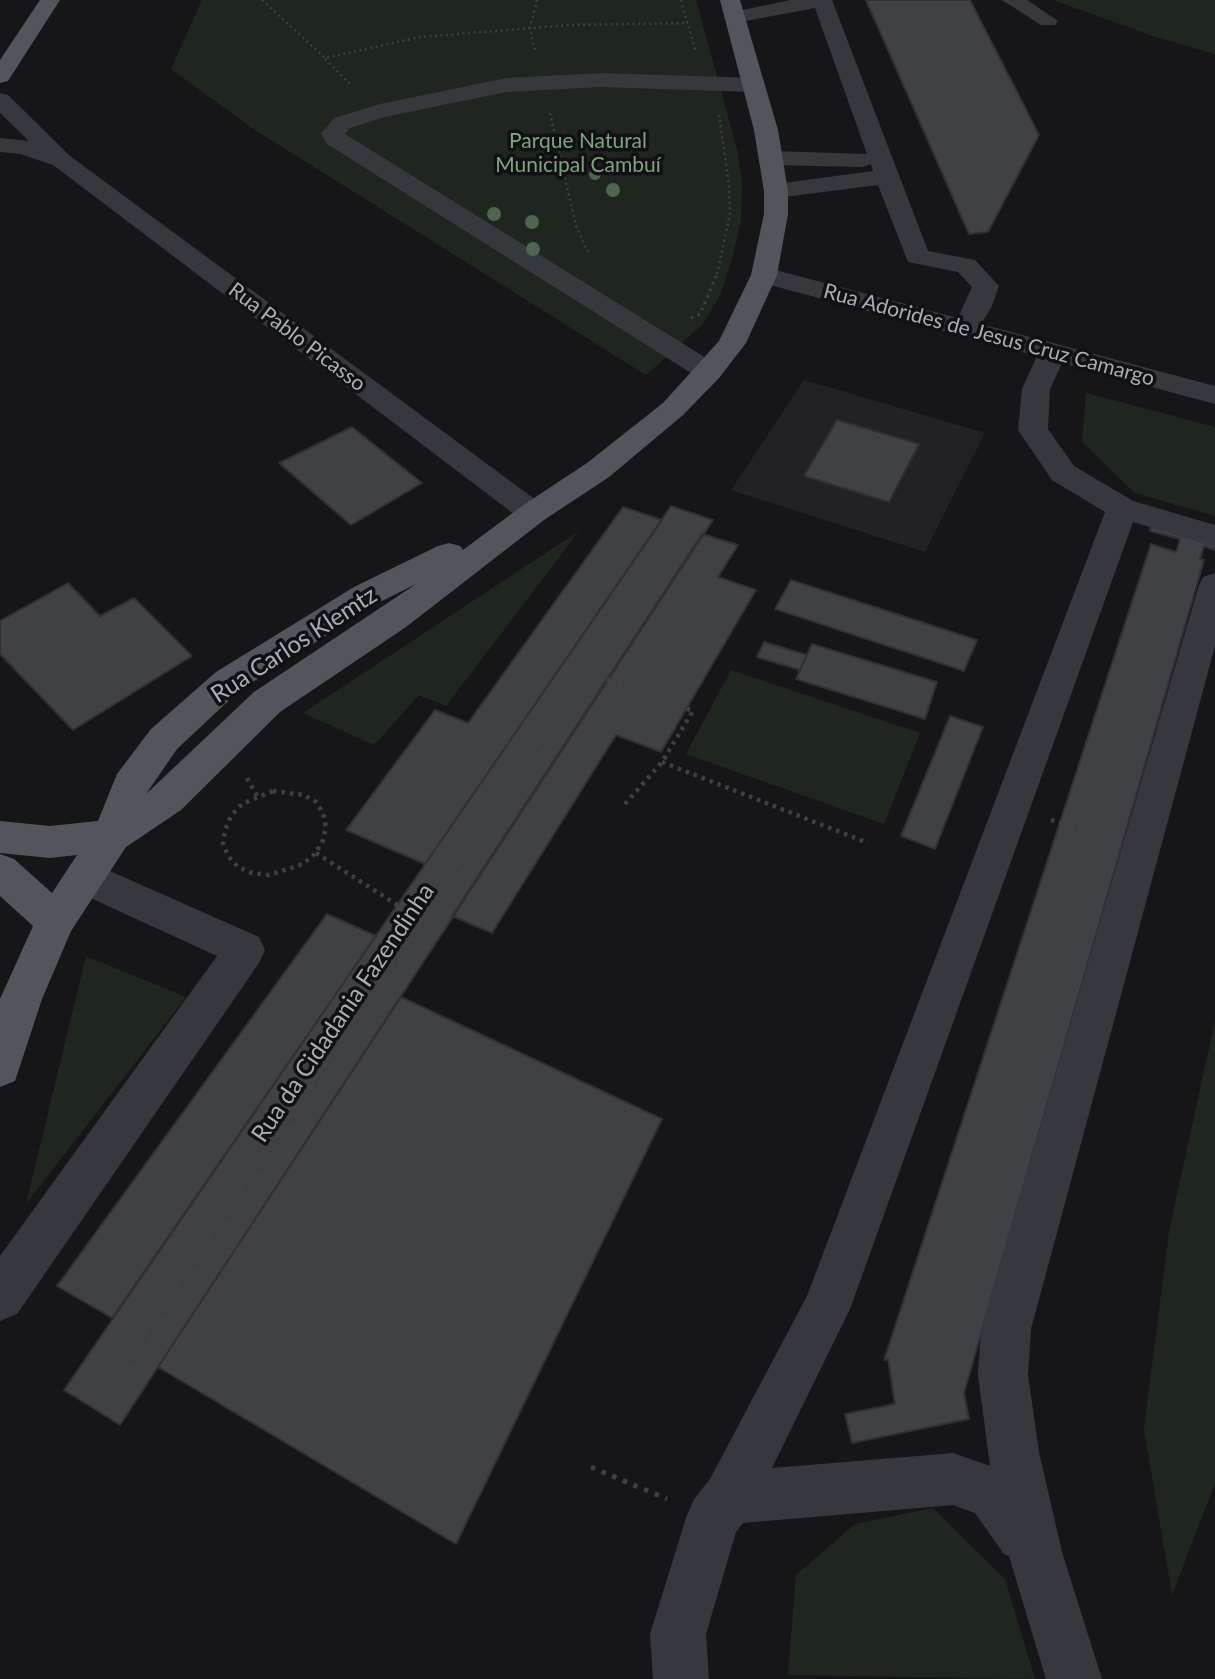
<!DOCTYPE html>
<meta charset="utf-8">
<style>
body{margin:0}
canvas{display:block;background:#161618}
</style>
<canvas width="1215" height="1679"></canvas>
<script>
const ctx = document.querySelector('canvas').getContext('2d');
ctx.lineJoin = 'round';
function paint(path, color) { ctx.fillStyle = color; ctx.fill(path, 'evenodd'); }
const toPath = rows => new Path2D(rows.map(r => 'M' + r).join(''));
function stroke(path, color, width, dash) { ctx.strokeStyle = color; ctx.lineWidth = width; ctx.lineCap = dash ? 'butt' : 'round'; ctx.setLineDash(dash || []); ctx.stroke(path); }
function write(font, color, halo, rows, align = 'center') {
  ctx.font = font + ' Lato,sans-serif'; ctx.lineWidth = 7; ctx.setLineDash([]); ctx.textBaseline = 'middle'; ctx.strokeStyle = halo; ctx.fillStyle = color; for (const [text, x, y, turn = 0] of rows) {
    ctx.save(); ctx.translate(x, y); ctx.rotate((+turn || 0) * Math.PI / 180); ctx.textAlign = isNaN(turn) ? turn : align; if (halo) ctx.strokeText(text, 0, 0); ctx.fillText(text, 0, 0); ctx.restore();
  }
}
const built = toPath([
 [804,380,985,433,925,552,731,490]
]);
const green = toPath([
 [202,0,696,0,737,149,742,183,741,220,733,255,721,293,703,324,646,375,255,130,171,69],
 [1053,0,1215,0,1215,54,1153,36],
 [1086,393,1215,427,1215,516,1135,493,1082,442],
 [579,531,446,706,419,695,374,745,303,713],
 [731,670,920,733,884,824,686,754],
 [86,956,186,997,26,1204],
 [1215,1021,1215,1483,1172,1595,1144,1429,1169,1231],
 [933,1508,1005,1579,1035,1679,788,1675,796,1575,855,1524]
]);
const building = toPath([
 [866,0,970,0,1039,135,988,232,969,234,866,0],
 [837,420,919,444,889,502,804,476,837,420],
 [352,427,422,483,351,525,279,463,352,427],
 [671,506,713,520,120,1425,64,1390,671,506],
 [623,507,662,520,425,864,346,830,435,710,468,723,623,507],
 [1151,524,1215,543,1215,550,1204,546,1200,559,1204,560,964,1393,969,1419,852,1443,845,1414,895,1404,888,1359,884,1360,1151,544,1176,552,1180,539,1150,531,1151,524],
 [702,534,738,545,718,577,756,590,661,752,616,735,492,933,452,916,702,534],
 [791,580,977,640,964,671,775,609,791,580],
 [68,583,100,616,134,598,192,656,73,730,0,654,0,621,68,583],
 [764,642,807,655,800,670,757,657,764,642],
 [812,644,937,682,925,719,796,679,812,644],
 [950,716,983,727,935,849,901,836,950,716],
 [327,914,376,936,112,1318,57,1286,327,914],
 [401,997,662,1119,456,1544,158,1367,401,997]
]);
const pathFar3 = toPath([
 [262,0,325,58,420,37,570,25,688,23],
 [681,0,695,50],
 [535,50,530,28,537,0],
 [325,59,351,85],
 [550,113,576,226,588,252],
 [717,274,730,214,729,185,719,115]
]);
const pathFar2 = toPath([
 [691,318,700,314,718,272],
 [621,628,692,522]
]);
const pathFar1 = toPath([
 [591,673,693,711,662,762,625,804],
 [662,762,868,843],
 [247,778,257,796],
 [273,791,304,795,316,802,323,813,326,827,323,840,316,853,303,864,269,875,252,873,238,867,228,856,223,843,225,830,231,816,242,804,273,791],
 [1051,820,1099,837],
 [316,853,424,922],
 [315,1086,622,626]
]);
const path = toPath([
 [124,1372,316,1085],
 [591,1467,667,1499]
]);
const minor = toPath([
 [791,0,832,0,928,251,975,260,999,286,991,308,981,324,1215,386,1215,404,1062,363,1050,389,1048,429,1074,466,1133,501,1215,525,1215,547,1133,522,850,1309,772,1468,953,1453,990,1466,978,1375,981,1329,1199,585,1203,577,1215,573,1215,646,1031,1329,1028,1375,1039,1452,1062,1552,1102,1679,1046,1679,1009,1556,1004,1554,975,1513,953,1505,743,1523,736,1532,706,1634,709,1679,653,1679,650,1634,686,1518,694,1499,710,1479,807,1296,1105,512,1052,480,1018,430,1022,389,1037,356,755,281,751,275,755,269,764,267,958,318,972,287,958,272,908,262,878,185,776,198,767,196,764,191,767,186,776,184,873,171,871,164,862,167,772,165,764,163,760,158,764,153,772,151,867,154,815,8,735,23,728,21,725,17,728,13,791,0],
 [1002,0,1027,0,1058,21,1055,25,1041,25,1002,0],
 [601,73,754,78,762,80,765,85,762,90,754,92,601,87,506,92,385,117,350,128,345,134,719,366,723,372,719,378,709,381,699,378,327,144,321,134,334,118,380,104,506,78,601,73],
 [0,93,8,95,70,156,544,506,549,513,544,520,533,524,522,520,53,165,20,154,0,152,0,138,29,141,0,113,0,93],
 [85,860,259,937,265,950,259,963,17,1314,0,1321,0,1256,217,956,71,889,65,877,71,865,85,860]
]);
const major = toPath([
 [40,0,60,0,8,81,0,83,0,60,40,0],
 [720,0,740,0,778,130,788,191,788,214,777,275,746,343,719,378,683,415,609,477,544,520,406,627,280,712,181,810,126,847,71,931,42,999,15,1081,0,1087,0,999,33,926,0,896,0,854,14,859,52,893,77,855,50,858,0,853,0,821,50,826,98,821,117,774,151,729,216,672,354,587,438,546,449,543,460,546,463,550,522,506,587,463,663,403,719,341,751,275,764,214,764,191,754,130,720,0],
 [416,584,254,692,146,794,177,749,240,690,378,603,416,584]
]);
const trees = [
 [595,174,6],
 [613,190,7],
 [494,214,7],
 [532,222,7],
 [533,249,7]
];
const farParknames = [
 ["Parque Natural",578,141],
 ["Municipal Cambuí",578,165]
];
const farStreetnames = [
 ["Rua Adorides de Jesus Cruz Camargo",989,335,15],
 ["Rua Pablo Picasso",297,337,37]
];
const streetNames = [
 ["Rua Carlos Klemtz",294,645,-33],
 ["Rua da Cidadania Fazendinha",343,1013,-56]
];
paint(built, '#222225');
paint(green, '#1e261f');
paint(building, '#404145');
stroke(building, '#303034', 2);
stroke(pathFar3, '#3d3f44', 2.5, [2, 3.5]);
stroke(pathFar2, '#3d3f44', 3.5, [2.5, 4.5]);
stroke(pathFar1, '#3d3f44', 4.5, [3.5, 5]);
stroke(path, '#3d3f44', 5, [4.5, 7]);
paint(minor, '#37383d');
paint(major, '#53555c');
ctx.fillStyle = '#506452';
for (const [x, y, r] of trees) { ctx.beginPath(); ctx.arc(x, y, r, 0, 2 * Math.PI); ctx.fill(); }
write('21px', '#7fa381', '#111113', farParknames);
write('21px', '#a8adb8', '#111113', farStreetnames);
write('24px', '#a8adb8', '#111113', streetNames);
</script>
